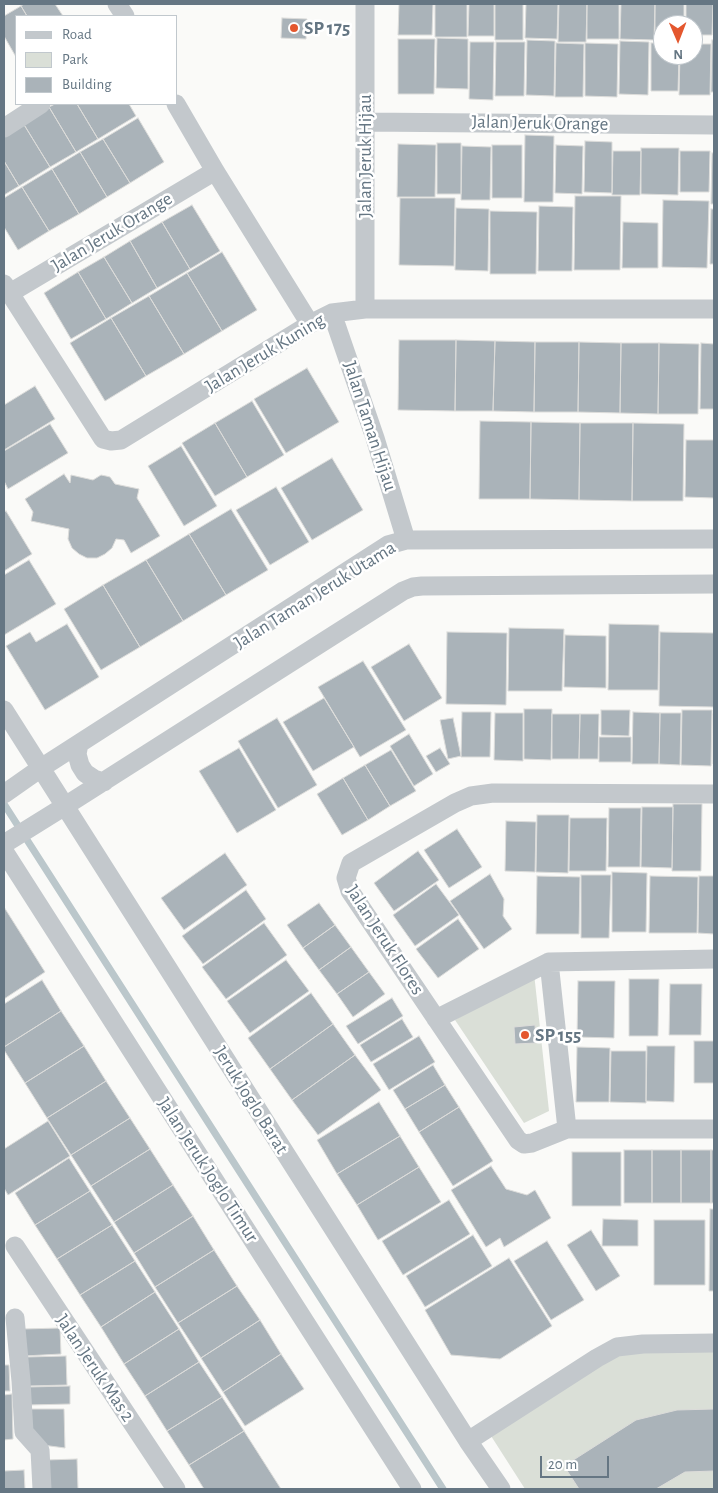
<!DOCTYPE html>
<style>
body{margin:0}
#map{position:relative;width:718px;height:1493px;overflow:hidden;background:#fafaf8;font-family:"Alegreya Sans",sans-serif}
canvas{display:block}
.frame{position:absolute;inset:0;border:5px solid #657683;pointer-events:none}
.legend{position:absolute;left:15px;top:15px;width:162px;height:90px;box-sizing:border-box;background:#fff;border:1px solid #c1c8cd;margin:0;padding:6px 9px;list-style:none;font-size:15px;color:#657683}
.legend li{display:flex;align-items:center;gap:10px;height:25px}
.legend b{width:25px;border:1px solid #c1c8cd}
.north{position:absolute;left:653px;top:15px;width:50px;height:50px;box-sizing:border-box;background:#fff;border:1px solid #c1c8cd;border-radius:50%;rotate:179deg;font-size:14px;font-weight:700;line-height:20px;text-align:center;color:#657683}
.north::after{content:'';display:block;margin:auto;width:18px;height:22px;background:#e4572e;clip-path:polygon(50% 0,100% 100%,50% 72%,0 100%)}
.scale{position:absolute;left:540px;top:1456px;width:69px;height:22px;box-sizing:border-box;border:2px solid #657683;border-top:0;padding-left:6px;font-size:15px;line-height:18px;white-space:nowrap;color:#657683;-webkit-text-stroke:4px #fff;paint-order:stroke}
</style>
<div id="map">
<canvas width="718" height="1493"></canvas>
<div class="frame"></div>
<ul class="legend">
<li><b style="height:6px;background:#c3c8cc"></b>Road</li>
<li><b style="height:14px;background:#dadfd7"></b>Park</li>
<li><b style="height:14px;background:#aab3b9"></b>Building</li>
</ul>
<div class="north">N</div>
<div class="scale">20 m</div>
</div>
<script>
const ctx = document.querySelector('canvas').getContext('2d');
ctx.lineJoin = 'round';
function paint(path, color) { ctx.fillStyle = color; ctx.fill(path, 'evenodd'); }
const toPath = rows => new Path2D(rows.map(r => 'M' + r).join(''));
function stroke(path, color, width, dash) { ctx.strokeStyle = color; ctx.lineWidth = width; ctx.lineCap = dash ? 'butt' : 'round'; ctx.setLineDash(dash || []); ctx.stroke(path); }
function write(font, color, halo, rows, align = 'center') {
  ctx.font = font + ' "Alegreya Sans",sans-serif'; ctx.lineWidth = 5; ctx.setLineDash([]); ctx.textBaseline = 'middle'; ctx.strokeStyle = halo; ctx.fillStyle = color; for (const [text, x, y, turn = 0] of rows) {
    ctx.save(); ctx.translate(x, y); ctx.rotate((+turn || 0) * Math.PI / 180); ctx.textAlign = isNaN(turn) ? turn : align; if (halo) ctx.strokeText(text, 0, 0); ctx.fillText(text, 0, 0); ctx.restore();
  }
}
const green = toPath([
 [534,973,549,1111,524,1123,455,1020],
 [714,1346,714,1489,525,1489,484,1425,612,1347]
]);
const stream = toPath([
 [4,804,443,1489]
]);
const building = toPath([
 [24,4,55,4,63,16,27,16,21,6,24,4],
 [399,4,433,4,432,35,398,35,399,4],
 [435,4,467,4,467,37,435,37,435,4],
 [469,4,494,4,494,36,468,36,469,4],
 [495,4,523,4,523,40,495,40,495,4],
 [526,4,558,4,557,39,525,38,526,4],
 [559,4,587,4,586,42,558,42,559,4],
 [587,4,619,4,619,39,587,39,587,4],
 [621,4,655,4,654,40,620,39,621,4],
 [655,4,684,4,684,25,663,25,663,37,655,37,655,4],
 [686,4,713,4,712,35,693,35,693,25,686,25,686,4],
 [21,6,27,16,16,16,16,57,4,36,4,16,21,6],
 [282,18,307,19,306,39,281,38,282,18],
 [437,38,468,39,468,89,436,88,437,38],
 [398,39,435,39,434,94,398,94,398,39],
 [527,40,555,41,554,96,526,95,527,40],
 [712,40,714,40,714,92,711,92,712,40],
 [620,41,649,42,648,95,619,94,620,41],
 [470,42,494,42,493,100,469,99,470,42],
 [496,42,525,42,524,96,495,96,496,42],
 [556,43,584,44,583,97,555,97,556,43],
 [585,43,618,44,617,97,585,96,585,43],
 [651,43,663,43,663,55,679,55,678,91,651,91,651,43],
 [693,44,711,44,710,95,679,95,680,55,693,55,693,44],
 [55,104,77,104,98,139,76,152,49,107,55,104],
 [77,104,129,104,136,116,98,139,77,104],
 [49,107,76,152,50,167,23,123,49,107],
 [138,118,164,162,130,183,103,139,138,118],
 [23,123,50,167,19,186,4,161,4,134,23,123],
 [525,135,554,136,553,202,524,202,525,135],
 [103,139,130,183,107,197,80,152,103,139],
 [585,141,612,142,612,193,584,192,585,141],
 [437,143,461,143,461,194,437,194,437,143],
 [398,144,436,145,435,197,397,197,398,144],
 [492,145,522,145,522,198,492,198,492,145],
 [556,145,583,146,582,194,555,193,556,145],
 [462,146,491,147,490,200,461,200,462,146],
 [641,148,679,148,678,195,641,194,641,148],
 [613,151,641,151,640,195,612,195,613,151],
 [680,151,710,151,709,192,680,192,680,151],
 [80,152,107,197,79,214,52,169,80,152],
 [712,153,714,153,714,204,711,204,712,153],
 [4,161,19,186,4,195,4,161],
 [52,169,79,214,49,231,22,187,52,169],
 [22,187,49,231,18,250,4,227,4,198,22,187],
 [575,196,621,196,620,270,574,270,575,196],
 [400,198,455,198,454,266,399,265,400,198],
 [663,200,709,201,707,268,662,267,663,200],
 [192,205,220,251,190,269,162,222,192,205],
 [539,206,573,207,572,271,538,271,539,206],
 [456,208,489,209,488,271,455,270,456,208],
 [711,209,714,209,714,264,710,264,711,209],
 [490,211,537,212,536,274,490,274,490,211],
 [162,222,190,269,157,288,130,241,162,222],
 [623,222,658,223,658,268,622,268,623,222],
 [130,241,157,288,132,303,104,257,130,241],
 [222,252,257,310,222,331,187,273,222,252],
 [104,257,132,303,106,319,78,272,104,257],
 [78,272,106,319,71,339,44,293,78,272],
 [187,273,222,331,184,354,149,296,187,273],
 [149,296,184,354,146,376,111,318,149,296],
 [111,318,146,376,105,401,70,343,111,318],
 [399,340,456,340,455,411,398,410,399,340],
 [456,340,495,341,493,411,455,411,456,340],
 [495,341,535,342,534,412,493,411,495,341],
 [535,342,579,342,578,412,534,412,535,342],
 [579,342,621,343,620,413,578,412,579,342],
 [621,343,659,343,658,414,620,413,621,343],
 [659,343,699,344,698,414,658,414,659,343],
 [701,343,714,344,714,409,700,409,701,343],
 [307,368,339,422,286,453,254,399,307,368],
 [35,386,55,419,4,450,4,405,35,386],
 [252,401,284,455,247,477,215,423,252,401],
 [480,421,531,422,530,499,479,499,480,421],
 [531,422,580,423,579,500,530,499,531,422],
 [215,423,247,477,215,496,182,443,215,423],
 [580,423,633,423,632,501,579,500,580,423],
 [633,423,684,424,683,501,632,501,633,423],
 [50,424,68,453,8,489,4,481,4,451,50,424],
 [686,440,714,440,714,498,685,497,686,440],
 [181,446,217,506,184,526,148,466,181,446],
 [332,458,363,510,312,540,281,488,332,458],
 [64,474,70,483,71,475,93,480,101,475,106,476,110,477,115,484,139,489,137,498,160,536,131,553,124,540,116,539,112,548,105,554,97,558,87,558,79,554,72,548,68,539,69,529,31,521,33,512,25,499,64,474],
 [276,487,309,542,270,565,236,510,276,487],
 [231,509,268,570,226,595,189,534,231,509],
 [6,511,32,554,4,571,4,512,6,511],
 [189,534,226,595,183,621,146,560,189,534],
 [29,560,56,604,4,635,4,575,29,560],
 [146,560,183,621,140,647,103,585,146,560],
 [103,585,140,647,101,670,64,609,103,585],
 [67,624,99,677,45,710,6,646,30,632,36,642,67,624],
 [609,624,659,625,658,690,608,690,609,624],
 [509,628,564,629,562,691,508,691,509,628],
 [447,632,507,633,506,705,446,704,447,632],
 [660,632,714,633,714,707,659,706,660,632],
 [565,635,606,636,606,688,564,687,565,635],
 [409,644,442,698,404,721,371,667,409,644],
 [363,661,406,730,360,757,318,687,363,661],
 [324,698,354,747,313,771,283,722,324,698],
 [524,709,552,709,551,760,524,759,524,709],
 [601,710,630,710,629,736,601,735,601,710],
 [682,710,712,710,711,766,681,765,682,710],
 [462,712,491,712,490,757,461,757,462,712],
 [633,712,660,713,659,764,632,764,633,712],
 [495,713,523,713,523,761,494,760,495,713],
 [660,713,681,713,680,765,659,764,660,713],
 [552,714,580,714,579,759,552,759,552,714],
 [580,714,599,714,598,759,579,759,580,714],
 [713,714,714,714,714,764,713,764,713,714],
 [277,718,317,785,278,808,238,741,277,718],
 [453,718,461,756,448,759,440,720,453,718],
 [409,734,433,774,414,786,390,746,409,734],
 [599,737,631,737,631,762,599,762,599,737],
 [239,748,276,810,237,833,199,771,239,748],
 [440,748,450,764,436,772,426,756,440,748],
 [391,750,416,791,390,806,365,765,391,750],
 [365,765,390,806,368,820,343,778,365,765],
 [343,778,368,820,342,835,317,794,343,778],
 [673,804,702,804,701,871,672,871,673,804],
 [642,807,673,807,672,868,641,867,642,807],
 [609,808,641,808,640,867,608,867,609,808],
 [537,815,569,815,568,873,536,872,537,815],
 [570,818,607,818,606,871,569,871,570,818],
 [506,821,536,822,535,872,505,871,506,821],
 [457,829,482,867,449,888,424,850,457,829],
 [418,851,439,880,394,911,374,883,418,851],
 [225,853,247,885,184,930,161,898,225,853],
 [612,872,647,873,646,932,612,932,612,872],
 [490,874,504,899,503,916,512,929,484,949,450,901,490,874],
 [581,875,611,875,609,938,581,938,581,875],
 [537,876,580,877,579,934,536,934,537,876],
 [650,876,698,877,697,933,649,933,650,876],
 [699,876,714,876,714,934,698,933,699,876],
 [436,884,459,915,415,946,393,915,436,884],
 [246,890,266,919,203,964,182,936,246,890],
 [319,903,335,925,303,948,287,925,319,903],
 [4,907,45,972,4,999,4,907],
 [458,919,479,949,438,978,416,949,458,919],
 [264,923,287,955,226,999,202,967,264,923],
 [335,925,351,947,319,970,303,948,335,925],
 [351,947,369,972,337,994,319,970,351,947],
 [286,960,309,991,250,1033,227,1001,286,960],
 [369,972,385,994,353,1017,337,994,369,972],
 [629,979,659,979,658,1036,629,1036,629,979],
 [42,980,61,1011,4,1047,4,1004,42,980],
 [578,981,615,981,614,1038,577,1037,578,981],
 [670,984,702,984,701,1035,669,1035,670,984],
 [311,993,333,1024,270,1069,248,1038,311,993],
 [392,998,403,1016,358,1044,346,1026,392,998],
 [61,1011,84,1046,25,1083,4,1050,4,1047,61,1011],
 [402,1019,413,1037,371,1062,360,1045,402,1019],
 [333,1024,355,1055,292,1100,270,1069,333,1024],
 [535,1025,536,1043,515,1044,514,1027,535,1025],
 [419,1036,435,1062,389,1090,373,1064,419,1036],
 [694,1041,714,1041,714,1083,694,1083,694,1041],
 [84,1046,106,1081,47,1118,25,1083,84,1046],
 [647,1046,675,1046,674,1102,646,1101,647,1046],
 [577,1047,610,1048,609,1102,576,1102,577,1047],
 [611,1051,646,1051,646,1103,610,1102,611,1051],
 [355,1055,381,1090,318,1135,292,1100,355,1055],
 [433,1065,445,1085,405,1109,393,1090,433,1065],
 [106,1081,130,1118,71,1155,47,1118,106,1081],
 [445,1085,459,1107,419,1132,405,1109,445,1085],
 [379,1102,400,1136,337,1174,317,1140,379,1102],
 [459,1107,493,1161,453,1186,419,1132,459,1107],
 [130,1118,150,1149,91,1186,71,1155,130,1118],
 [48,1121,70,1156,8,1195,4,1188,4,1149,48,1121],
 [400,1136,419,1167,357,1205,337,1174,400,1136],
 [150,1149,173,1185,114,1222,91,1186,150,1149],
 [624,1150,652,1150,652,1203,624,1203,624,1150],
 [652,1150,681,1150,681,1203,652,1203,652,1150],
 [681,1150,711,1150,711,1203,681,1203,681,1150],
 [711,1150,714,1150,714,1203,711,1203,711,1150],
 [572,1152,621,1152,621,1206,572,1206,572,1152],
 [69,1158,90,1191,35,1225,15,1193,69,1158],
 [491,1166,506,1189,527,1195,535,1190,551,1218,504,1247,500,1238,486,1247,451,1190,491,1166],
 [419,1167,441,1202,378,1240,357,1205,419,1167],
 [173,1185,193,1216,134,1253,114,1222,173,1185],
 [90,1191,112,1225,57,1259,35,1225,90,1191],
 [449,1200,470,1234,403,1275,382,1241,449,1200],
 [710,1209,714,1209,714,1291,709,1291,710,1209],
 [193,1216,214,1250,155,1287,134,1253,193,1216],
 [603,1219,638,1220,638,1246,602,1246,603,1219],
 [654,1220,705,1220,705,1285,654,1285,654,1220],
 [112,1225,135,1261,80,1295,57,1259,112,1225],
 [591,1230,620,1276,596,1291,567,1245,591,1230],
 [473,1235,492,1266,425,1307,406,1276,473,1235],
 [547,1241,584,1300,551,1320,514,1261,547,1241],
 [214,1250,237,1286,178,1323,155,1287,214,1250],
 [509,1258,552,1326,500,1359,451,1355,425,1310,509,1258],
 [135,1261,155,1292,101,1327,80,1295,135,1261],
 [237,1286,260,1320,201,1358,178,1323,237,1286],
 [155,1292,179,1329,124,1364,101,1327,155,1292],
 [260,1320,281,1354,223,1392,201,1358,260,1320],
 [60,1328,61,1354,24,1356,23,1329,60,1328],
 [179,1329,199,1362,145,1396,124,1364,179,1329],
 [281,1354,304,1389,245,1426,223,1392,281,1354],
 [66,1356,67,1385,28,1386,27,1357,66,1356],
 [199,1362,222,1397,167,1431,145,1396,199,1362],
 [4,1365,9,1365,10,1391,4,1391,4,1365],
 [70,1386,70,1404,28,1405,28,1387,70,1386],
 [12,1394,13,1439,4,1440,4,1395,12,1394],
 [222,1397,244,1431,189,1465,167,1431,222,1397],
 [27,1409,64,1409,65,1448,35,1444,27,1409],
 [714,1409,714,1471,685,1472,656,1489,579,1489,564,1466,636,1420,677,1410,714,1409],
 [244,1431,281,1489,204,1489,189,1465,244,1431],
 [77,1459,78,1489,47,1489,46,1460,77,1459],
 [24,1470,25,1489,4,1489,4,1471,24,1470]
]);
const minor = toPath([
 [117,4,125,16],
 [176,104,215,171,310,324],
 [365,122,714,125],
 [4,128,41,104],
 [4,284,103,439,111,441,121,440,310,324,332,313,365,309,714,309],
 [10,293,215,171],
 [365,309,365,4],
 [332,313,375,438,406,540],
 [4,710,468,1441,501,1489],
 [79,744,77,754,80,765,85,773,94,779,104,782],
 [4,794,41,768,388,545,406,540,714,539],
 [714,794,493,793,471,796,455,803,351,863,346,878,350,891,518,1140,524,1144,532,1143,567,1129,714,1129],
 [4,844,65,806,403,591,413,587,422,586,714,584],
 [4,851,412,1489],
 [549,962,567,1129],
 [436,1019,549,962,714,959],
 [15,1246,176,1489],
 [15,1318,21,1381,24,1432,40,1450,42,1489],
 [468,1441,597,1358,617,1347,643,1344,714,1343]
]);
const markers = [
 [294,28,5,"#e4572e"],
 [525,1035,5,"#e4572e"]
];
const poiNames = [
 ["SP 175",304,28],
 ["SP 155",535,1035]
];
const streetNames = [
 ["Jalan Jeruk Orange",540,123,1],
 ["Jalan Jeruk Hijau",365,156,-90],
 ["Jalan Jeruk Orange",112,232,-31],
 ["Jalan Jeruk Kuning",265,353,-31],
 ["Jalan Taman Hijau",370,426,72],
 ["Jalan Taman Jeruk Utama",315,595,-32],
 ["Jalan Jeruk Flores",385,940,57],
 ["Jeruk Joglo Barat",251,1100,58],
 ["Jalan Jeruk Joglo Timur",208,1170,57],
 ["Jalan Jeruk Mas 2",95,1368,56]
];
paint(green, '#dadfd7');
stroke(stream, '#bbc7cb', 7);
paint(building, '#aab3b9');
stroke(building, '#dcdcda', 1);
stroke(minor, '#c3c8cc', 19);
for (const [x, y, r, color] of markers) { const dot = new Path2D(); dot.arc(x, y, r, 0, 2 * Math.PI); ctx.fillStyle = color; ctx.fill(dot); stroke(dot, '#fff', 2); }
write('bold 19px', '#657683', '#fff', poiNames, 'left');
write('19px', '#657683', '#fff', streetNames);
</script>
